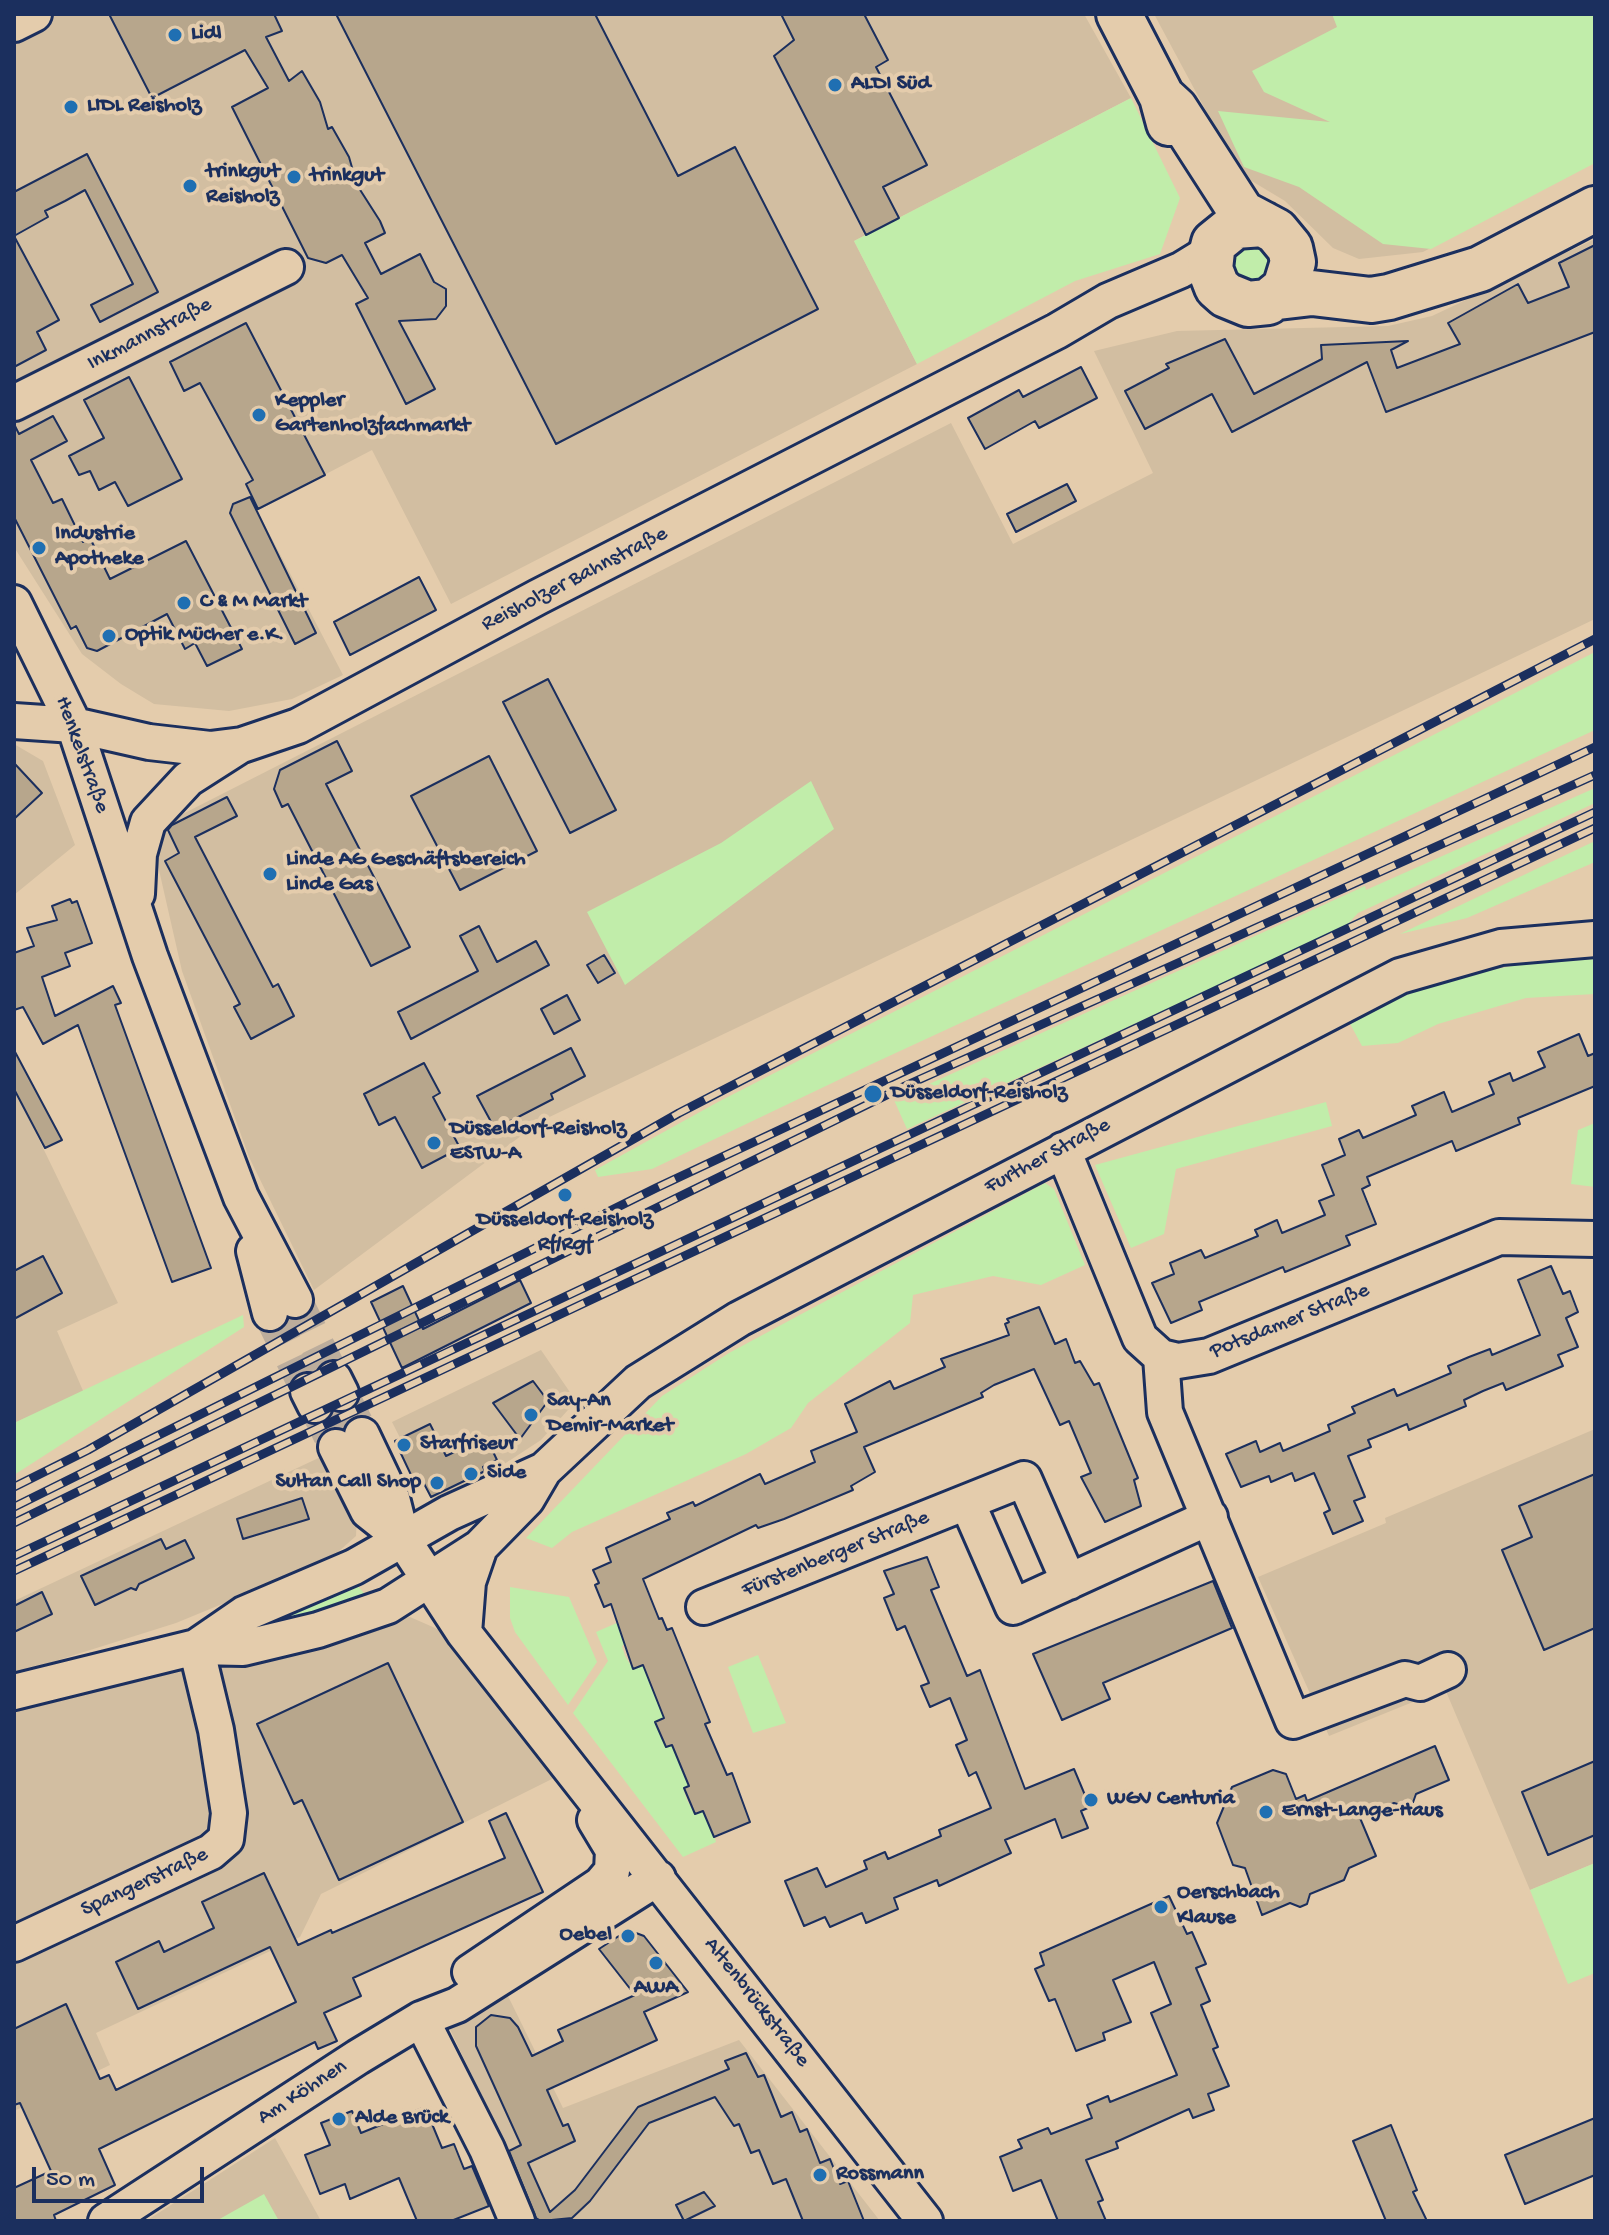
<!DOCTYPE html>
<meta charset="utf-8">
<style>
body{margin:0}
#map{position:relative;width:1609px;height:2235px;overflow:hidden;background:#e4ccac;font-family:"Gochi Hand",sans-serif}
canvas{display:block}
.frame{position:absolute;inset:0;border:16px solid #1b2f5e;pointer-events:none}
.scale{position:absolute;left:32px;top:2167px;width:172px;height:36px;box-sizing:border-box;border:4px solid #1b2f5e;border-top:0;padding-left:10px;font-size:24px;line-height:28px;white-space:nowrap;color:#1b2f5e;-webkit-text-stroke:6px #e4ccac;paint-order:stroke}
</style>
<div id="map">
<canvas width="1609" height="2235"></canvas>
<div class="frame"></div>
<div class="scale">50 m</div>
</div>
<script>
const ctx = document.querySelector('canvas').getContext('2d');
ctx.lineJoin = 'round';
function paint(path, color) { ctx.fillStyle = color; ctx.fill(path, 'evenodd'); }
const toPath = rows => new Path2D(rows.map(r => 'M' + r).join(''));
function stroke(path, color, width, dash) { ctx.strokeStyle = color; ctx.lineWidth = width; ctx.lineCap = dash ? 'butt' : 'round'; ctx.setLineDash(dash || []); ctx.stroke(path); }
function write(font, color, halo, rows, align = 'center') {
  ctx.font = font + ' "Gochi Hand",sans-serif'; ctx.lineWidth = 8; ctx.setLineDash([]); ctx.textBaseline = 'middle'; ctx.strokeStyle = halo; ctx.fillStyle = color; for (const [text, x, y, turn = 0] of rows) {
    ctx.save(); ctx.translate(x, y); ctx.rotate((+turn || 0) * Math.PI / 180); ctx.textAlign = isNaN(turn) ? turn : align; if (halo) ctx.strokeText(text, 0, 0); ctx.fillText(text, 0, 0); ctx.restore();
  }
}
const built = toPath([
 [49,14,1084,14,1131,98,854,241,917,364,451,604,372,450,257,510,343,675,292,699,229,711,154,704,121,684,82,654,14,547,14,31],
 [1154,14,1595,14,1486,218,1423,252,1359,259,1333,248,1285,201,1240,174],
 [1595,239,1595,619,541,1121,314,1290,249,1157,182,971,154,848,167,822,951,423,1013,544,1153,473,1094,351,1177,331,1388,326,1432,316],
 [14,744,43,761,75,845,14,895],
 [14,1088,118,1303,57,1331,84,1393,14,1423],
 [541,1350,576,1401,541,1440,489,1474,432,1501,392,1422],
 [1595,1429,1595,1863,1530,1890,1445,1689,1329,1736,1258,1577,1386,1523,1385,1518],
 [327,1454,357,1514,356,1536,329,1560,176,1623,14,1674,14,1601],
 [410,1617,442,1631,556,1777,321,1894,300,1937,96,2033,110,2065,14,2111,14,1704,193,1660,250,1656],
 [506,1992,563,2108,739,2040,880,2221,535,2221,501,2138,449,2027],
 [275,2138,321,2221,146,2221]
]);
const green = toPath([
 [1332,14,1595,14,1595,163,1431,249,1383,244,1299,187,1244,167,1218,111,1330,122,1264,92,1252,71,1337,27],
 [1131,98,1180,198,1160,254,1075,281,917,364,854,241],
 [1244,238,1272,250,1269,281,1238,285,1226,257],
 [1595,652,1595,730,874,1063,652,1169,598,1177,595,1170,718,1102],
 [811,781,834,829,625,985,587,912,721,843],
 [1595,788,1595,803,1358,913,1346,926,907,1129,894,1100,1365,886,1366,890],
 [1595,841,1595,862,1467,918,1400,934],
 [1595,959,1595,994,1526,998,1438,1024,1398,1043,1362,1046,1348,1020,1425,987,1477,973,1522,964],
 [1326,1102,1332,1126,1176,1169,1164,1234,1131,1248,1095,1165],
 [1595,1123,1595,1187,1571,1184,1578,1130],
 [1045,1183,1054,1189,1085,1265,1041,1285,993,1276,913,1295,910,1323,808,1403,791,1428,746,1454,572,1532,552,1548,526,1538,662,1396,729,1353],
 [243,1315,244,1327,14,1475,14,1423],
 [351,1578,368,1598,234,1637],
 [510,1587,569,1597,597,1662,568,1705,515,1632,510,1618],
 [619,1622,629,1641,622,1646,625,1656,633,1669,644,1664,667,1717,655,1722,666,1747,673,1745,689,1786,684,1791,687,1800,695,1814,706,1809,716,1842,683,1857,573,1713,608,1661,596,1632],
 [758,1655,786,1723,753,1733,728,1667],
 [1595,1863,1595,1973,1568,1984,1530,1890],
 [264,2194,279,2221,216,2221]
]);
const building = toPath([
 [109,14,274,14,282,31,266,37,289,81,302,71,320,102,328,129,332,127,349,157,357,185,380,221,385,233,365,243,381,274,420,254,434,282,446,289,446,306,436,319,399,321,435,389,406,404,356,304,368,298,342,255,326,263,308,258,232,107,268,88,245,50,152,98,109,14],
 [336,14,595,14,678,176,735,147,818,309,556,444,336,14],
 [781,14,864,14,888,60,876,67,927,165,883,187,899,218,866,235,774,56,794,40,781,14],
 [87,154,158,292,100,322,91,305,133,284,85,190,65,201,45,211,48,217,14,236,59,320,37,332,46,350,14,367,14,192,87,154],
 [1595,245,1595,332,1386,412,1367,362,1232,432,1212,394,1145,429,1125,391,1169,368,1166,364,1225,339,1254,394,1322,359,1321,345,1408,341,1391,350,1397,368,1460,344,1448,323,1518,284,1528,303,1569,287,1559,263,1595,245],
 [246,323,325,475,258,509,246,484,253,480,200,383,184,391,170,362,246,323],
 [1081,367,1097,398,1039,428,1035,421,985,449,968,418,1019,390,1023,397,1081,367],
 [129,377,182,479,128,506,115,482,99,490,90,471,79,475,69,456,104,438,84,400,129,377],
 [53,416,67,441,31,460,53,503,62,499,83,542,89,536,110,579,186,541,242,649,207,666,195,643,185,649,167,614,97,651,87,648,76,626,71,629,14,517,14,424,19,434,53,416],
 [1067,484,1076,501,1016,532,1007,514,1067,484],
 [250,497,316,633,295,644,230,513,233,504,250,497],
 [419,577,436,610,350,655,334,622,419,577],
 [548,679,616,810,570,833,503,702,548,679],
 [337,741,352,771,326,784,410,947,371,966,288,804,282,807,274,789,280,770,337,741],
 [489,756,537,851,460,890,411,796,489,756],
 [14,763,42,793,14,819,14,763],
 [227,797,237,816,195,837,273,987,278,984,294,1016,251,1039,234,1007,240,1004,165,861,179,853,168,830,172,825,227,797],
 [70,899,72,903,77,901,92,943,65,953,70,966,42,977,55,1016,113,986,121,1003,115,1005,211,1268,172,1282,78,1025,43,1044,23,1007,14,1010,14,953,34,946,27,928,57,920,52,906,70,899],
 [479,926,497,962,536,941,549,965,411,1039,398,1012,478,971,460,936,479,926],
 [604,955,615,973,598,983,587,965,604,955],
 [567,995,580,1020,554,1034,541,1009,567,995],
 [1579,1034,1588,1056,1595,1053,1595,1086,1518,1118,1520,1124,1456,1151,1452,1141,1367,1177,1370,1185,1362,1189,1376,1224,1346,1236,1350,1245,1285,1272,1283,1267,1199,1302,1202,1310,1171,1323,1152,1283,1174,1274,1170,1263,1201,1250,1205,1258,1258,1236,1255,1230,1277,1220,1282,1233,1325,1215,1319,1201,1334,1195,1322,1165,1345,1155,1339,1139,1359,1130,1363,1138,1416,1115,1412,1106,1444,1092,1452,1112,1494,1094,1489,1082,1510,1073,1513,1081,1545,1067,1538,1052,1579,1034],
 [571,1048,585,1076,551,1094,553,1099,495,1129,477,1096,571,1048],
 [14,1050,62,1140,45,1148,14,1089,14,1050],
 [424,1063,440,1093,433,1097,460,1148,422,1168,395,1117,379,1125,364,1094,424,1063],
 [43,1256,62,1293,14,1319,14,1271,43,1256],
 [1551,1266,1563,1294,1570,1291,1578,1312,1566,1318,1578,1347,1558,1355,1563,1366,1506,1390,1503,1383,1483,1391,1464,1400,1466,1406,1409,1430,1407,1424,1388,1432,1368,1440,1371,1447,1348,1456,1365,1497,1354,1501,1363,1521,1333,1534,1324,1513,1330,1510,1314,1473,1295,1481,1292,1473,1271,1482,1269,1476,1241,1487,1226,1454,1256,1441,1260,1452,1280,1443,1283,1451,1330,1431,1328,1425,1355,1413,1352,1407,1394,1389,1397,1396,1451,1373,1448,1366,1469,1357,1490,1349,1492,1355,1540,1335,1518,1280,1551,1266],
 [520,1280,531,1303,402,1368,371,1302,403,1286,423,1329,520,1280],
 [1039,1307,1055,1344,1066,1339,1075,1363,1080,1361,1094,1385,1099,1383,1138,1478,1134,1480,1141,1506,1105,1522,1081,1477,1091,1473,1069,1421,1060,1425,1034,1369,994,1385,981,1393,983,1397,864,1447,875,1472,851,1486,853,1490,784,1519,758,1528,756,1525,643,1579,659,1619,662,1618,667,1630,672,1628,710,1722,705,1724,727,1775,732,1773,750,1822,714,1837,703,1811,695,1814,684,1788,689,1786,672,1745,666,1747,655,1722,664,1718,643,1665,633,1669,611,1604,604,1607,595,1585,599,1583,593,1570,611,1562,606,1548,670,1519,667,1513,693,1502,695,1506,760,1474,765,1484,815,1462,811,1451,857,1432,845,1404,890,1381,894,1389,945,1367,941,1359,1009,1335,1005,1324,1009,1322,1007,1319,1039,1307],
 [533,1381,548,1401,520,1439,493,1403,533,1381],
 [430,1424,446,1456,486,1437,497,1460,483,1467,485,1471,431,1497,419,1474,412,1477,395,1441,430,1424],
 [1595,1474,1595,1628,1544,1650,1502,1550,1532,1537,1519,1506,1595,1474],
 [302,1498,309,1519,243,1539,237,1519,302,1498],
 [161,1539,166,1549,185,1540,194,1558,139,1584,136,1590,131,1588,95,1605,81,1576,161,1539],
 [927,1557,939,1587,931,1590,967,1676,980,1670,1025,1789,1074,1769,1090,1807,1081,1811,1088,1828,1062,1838,1055,1819,1005,1840,1011,1853,939,1886,937,1880,894,1898,898,1909,866,1923,862,1913,830,1927,825,1917,804,1926,785,1881,817,1868,826,1887,867,1869,864,1861,885,1852,888,1859,941,1836,939,1830,991,1808,976,1772,969,1776,956,1745,967,1740,950,1698,930,1707,921,1686,929,1683,905,1626,897,1630,884,1598,894,1594,884,1571,927,1557],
 [1213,1581,1232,1628,1103,1683,1110,1699,1062,1720,1033,1654,1213,1581],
 [42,1592,52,1614,14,1632,14,1606,42,1592],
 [388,1663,463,1822,339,1880,302,1800,294,1804,257,1724,388,1663],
 [1435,1746,1449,1780,1416,1794,1411,1808,1394,1803,1360,1818,1376,1856,1349,1868,1344,1880,1310,1894,1307,1904,1300,1907,1290,1903,1262,1915,1245,1868,1233,1865,1217,1823,1232,1787,1273,1770,1286,1774,1296,1799,1305,1795,1307,1801,1435,1746],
 [1595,1761,1595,1835,1548,1855,1522,1792,1595,1761],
 [506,1813,543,1892,353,1978,361,1996,324,2013,337,2041,318,2049,315,2042,99,2149,115,2185,54,2215,56,2221,14,2221,14,2188,51,2171,20,2103,14,2105,14,2029,66,2004,100,2079,109,2075,116,2090,296,2002,270,1947,138,2009,116,1962,159,1941,164,1952,214,1928,202,1902,264,1873,298,1945,331,1930,332,1933,505,1858,489,1821,506,1813],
 [1169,1896,1187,1934,1192,1932,1206,1964,1196,1968,1210,2001,1201,2005,1218,2047,1213,2049,1229,2086,1208,2094,1214,2110,1193,2118,1189,2109,1116,2142,1118,2148,1086,2160,1103,2200,1098,2202,1106,2221,1058,2221,1041,2180,1013,2191,1000,2157,1022,2148,1018,2140,1048,2128,1051,2134,1092,2118,1087,2105,1108,2096,1110,2102,1177,2075,1151,2013,1171,2004,1154,1962,1113,1980,1131,2022,1103,2033,1105,2040,1076,2051,1055,1999,1049,2001,1035,1969,1044,1965,1040,1953,1169,1896],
 [628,1930,644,1936,688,1992,644,2012,657,2040,547,2090,563,2126,568,2124,575,2141,528,2163,550,2212,575,2190,638,2107,729,2069,725,2061,746,2053,758,2077,764,2075,781,2117,792,2112,800,2132,807,2129,820,2163,830,2159,840,2184,848,2181,864,2221,803,2221,786,2179,773,2184,759,2150,751,2153,739,2124,734,2126,715,2097,649,2123,590,2201,572,2218,541,2221,536,2218,509,2151,521,2145,476,2046,476,2027,491,2015,510,2018,518,2027,532,2056,563,2041,558,2030,635,1995,599,1949,628,1930],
 [425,2107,442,2148,454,2144,464,2169,472,2166,489,2206,451,2221,417,2221,399,2178,350,2199,345,2184,320,2194,305,2155,330,2145,321,2123,352,2111,361,2133,425,2107],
 [1595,2118,1595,2175,1525,2204,1505,2155,1595,2118],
 [1391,2125,1417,2190,1413,2192,1427,2221,1386,2221,1353,2141,1391,2125],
 [704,2192,715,2206,684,2221,676,2205,704,2192]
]);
const minorTunnel = toPath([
 [295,1300,334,1379],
 [270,1313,308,1391],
 [341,1393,362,1435],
 [315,1405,336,1447]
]);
const minor = toPath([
 [14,24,34,14],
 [14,403,286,267],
 [14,603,74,725,150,956,241,1197,295,1300],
 [14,721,74,725,149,742,210,749,242,745,298,726,538,597,1057,331,1108,301,1181,270,1212,251],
 [137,894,139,854,148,822,188,779,238,747],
 [1063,1150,1140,1338,1161,1357,1178,1361,1209,1356,1499,1237,1595,1239],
 [254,1251,270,1313],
 [1161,1357,1165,1412,1293,1721,1405,1679,1420,1683,1448,1670],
 [334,1379,341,1393],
 [308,1391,315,1405],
 [362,1435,392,1498,402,1538],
 [336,1447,368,1511,402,1538,464,1633,925,2221],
 [967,1502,1013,1607,1210,1517],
 [704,1607,1024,1479,1069,1582],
 [464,1633,468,1582,480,1547],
 [196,1647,244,1614,354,1567,449,1513,544,1470],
 [14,1692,196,1647,243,1648,318,1630,388,1606,480,1547,527,1499,544,1470,638,1382,739,1319,1400,976,1501,947,1595,939],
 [14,1944,211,1852,226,1839,229,1813,216,1730,196,1647],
 [470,1972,601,1884,612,1871,613,1850,595,1820],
 [421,2019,487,2149,517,2221],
 [106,2221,358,2057,421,2019,457,2005,658,1878]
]);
const major = toPath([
 [1119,14,1162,97,1169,123],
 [1162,97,1175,109,1242,213,1276,231,1290,248,1293,262,1285,288,1268,302,1248,304,1226,295,1217,287,1210,269,1212,251,1214,243,1235,226,1263,224],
 [1278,297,1312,293,1371,300,1389,297,1480,269,1595,209]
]);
const rail = toPath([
 [14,1487,88,1450,679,1113,1595,639],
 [14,1507,656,1188,1595,747],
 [14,1523,905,1086,1595,775],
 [14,1556,1595,812],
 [14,1571,1595,828]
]);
const markers = [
 [175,35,8,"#1f6fb2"],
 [835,85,8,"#1f6fb2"],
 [71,107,8,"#1f6fb2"],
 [294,177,8,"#1f6fb2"],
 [190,186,8,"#1f6fb2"],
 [259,415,8,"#1f6fb2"],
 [39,548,8,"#1f6fb2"],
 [184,603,8,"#1f6fb2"],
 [109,636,8,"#1f6fb2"],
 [270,874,8,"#1f6fb2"],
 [873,1094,10,"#1f6fb2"],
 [434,1143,8,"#1f6fb2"],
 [565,1195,8,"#1f6fb2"],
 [531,1415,8,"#1f6fb2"],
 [404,1445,8,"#1f6fb2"],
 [471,1474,8,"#1f6fb2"],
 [437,1483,8,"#1f6fb2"],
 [1091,1800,8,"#1f6fb2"],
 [1266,1812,8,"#1f6fb2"],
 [1161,1907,8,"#1f6fb2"],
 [628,1936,8,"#1f6fb2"],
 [656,1963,8,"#1f6fb2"],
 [339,2119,8,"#1f6fb2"],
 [820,2175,8,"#1f6fb2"]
];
const poiNames = [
 ["Lidl",191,35],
 ["ALDI Süd",851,85],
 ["LIDL Reisholz",87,107],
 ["trinkgut",206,173],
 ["Reisholz",206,198],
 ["trinkgut",310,177],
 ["Keppler",275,402],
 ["Gartenholzfachmarkt",275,427],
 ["Industrie",55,535],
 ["Apotheke",55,560],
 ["C & M Markt",200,603],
 ["Optik Mücher e.K.",125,636],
 ["Linde AG Geschäftsbereich",286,861],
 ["Linde Gas",286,886],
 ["Düsseldorf-Reisholz",891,1094],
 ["Düsseldorf-Reisholz",450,1130],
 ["ESTW-A",450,1155],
 ["Düsseldorf-Reisholz",565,1221,"center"],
 ["Rf/Rgf",565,1246,"center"],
 ["Say-An",547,1402],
 ["Demir-Market",547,1427],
 ["Starfriseur",420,1445],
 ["Side",487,1474],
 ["Sultan Call Shop",421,1483,"right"],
 ["WGV Centuria",1107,1800],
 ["Ernst-Lange-Haus",1282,1812],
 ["Oerschbach",1177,1894],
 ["Klause",1177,1919],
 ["Oebel",612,1936,"right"],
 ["AWA",656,1989,"center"],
 ["Alde Brück",355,2119],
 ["Rossmann",836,2175]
];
const streetNames = [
 ["Inkmannstraße",150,335,-27],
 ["Reisholzer Bahnstraße",575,580,-27],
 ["Henkelstraße",81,755,70],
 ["Further Straße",1048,1157,-28],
 ["Potsdamer Straße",1290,1322,-22],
 ["Fürstenberger Straße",836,1555,-22],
 ["Spangerstraße",145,1883,-25],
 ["Altenbrückstraße",756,2003,52],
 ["Am Köhnen",303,2093,-33]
];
paint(built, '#d2bea1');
paint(green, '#c1edaa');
paint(building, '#b7a68c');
stroke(building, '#1b2f5e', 2);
stroke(minorTunnel, '#bcad9c', 34, [34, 17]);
stroke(minor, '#1b2f5e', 40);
stroke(major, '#1b2f5e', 50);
stroke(minor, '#e4ccac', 34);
stroke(major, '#e4ccac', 44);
stroke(rail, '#1b2f5e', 9);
stroke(rail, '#e4ccac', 6, [18]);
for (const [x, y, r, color] of markers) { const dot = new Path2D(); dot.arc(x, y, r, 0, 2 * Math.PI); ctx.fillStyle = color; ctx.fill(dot); stroke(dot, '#e4ccac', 3); }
write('bold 22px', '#1b2f5e', '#e4ccac', poiNames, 'left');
write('22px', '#1b2f5e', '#e4ccac', streetNames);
</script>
